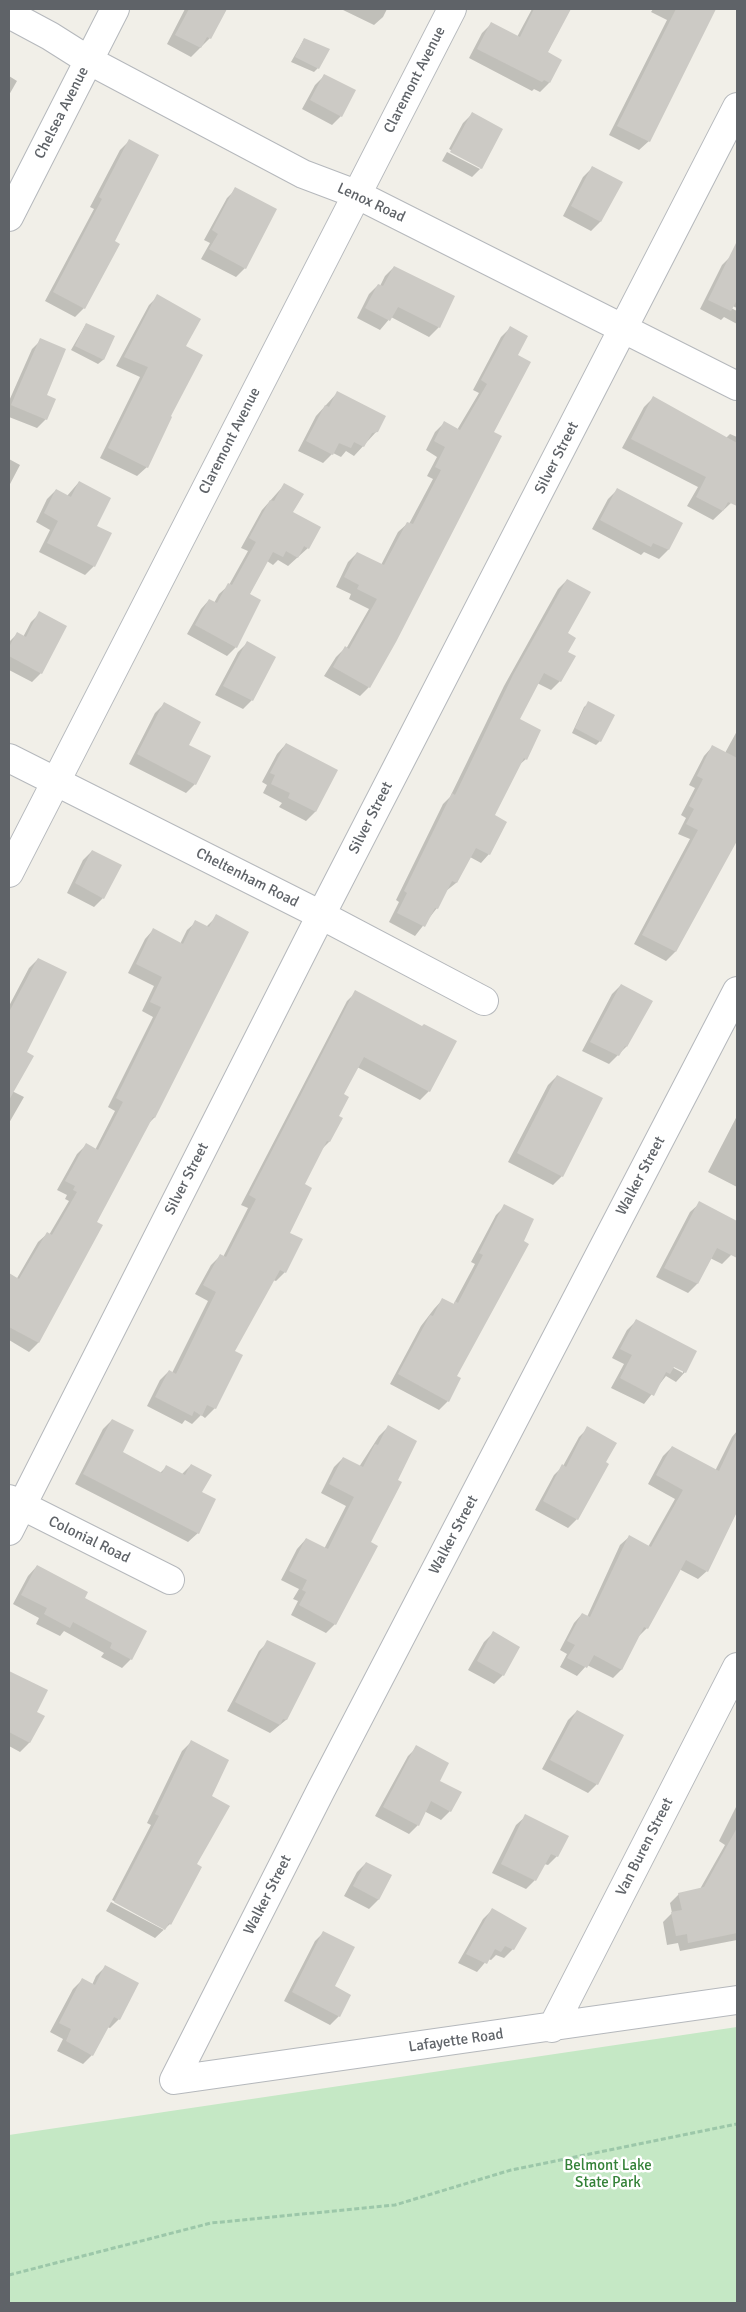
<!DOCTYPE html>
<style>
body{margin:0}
#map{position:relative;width:746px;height:2312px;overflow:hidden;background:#f1efe8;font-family:Signika,sans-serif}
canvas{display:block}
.frame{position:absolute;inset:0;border:10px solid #5f6368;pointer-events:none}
</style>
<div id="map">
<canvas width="746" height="2312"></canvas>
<div class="frame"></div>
</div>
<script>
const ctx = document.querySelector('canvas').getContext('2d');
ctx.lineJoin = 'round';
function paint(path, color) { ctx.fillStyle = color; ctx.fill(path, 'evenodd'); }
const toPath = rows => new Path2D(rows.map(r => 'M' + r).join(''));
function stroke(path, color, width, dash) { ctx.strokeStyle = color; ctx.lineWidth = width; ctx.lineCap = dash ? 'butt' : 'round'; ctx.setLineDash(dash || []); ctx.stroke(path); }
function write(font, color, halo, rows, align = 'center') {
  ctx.font = font + ' Signika,sans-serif'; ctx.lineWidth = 5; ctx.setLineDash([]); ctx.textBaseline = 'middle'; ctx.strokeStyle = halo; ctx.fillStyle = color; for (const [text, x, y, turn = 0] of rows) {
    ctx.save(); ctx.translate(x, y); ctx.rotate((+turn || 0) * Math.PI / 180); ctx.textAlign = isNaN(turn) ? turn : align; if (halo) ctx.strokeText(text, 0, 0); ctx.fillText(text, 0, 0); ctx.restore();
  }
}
const green = toPath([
 [737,2027,737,2303,9,2303,9,2135]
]);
const shadow = toPath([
 [185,9,226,9,210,38,191,57,167,44],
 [341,9,387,9,383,17,374,25],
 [532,9,570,9,547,53,549,83,540,92,534,89,532,91,469,58,482,33,491,24,517,37],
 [653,9,715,9,649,141,639,150,609,135,667,20,651,12],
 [304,39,318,68,314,72,291,62],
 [9,76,17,81,9,95],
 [324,76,341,116,332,125,302,109,315,85],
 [472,114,481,168,472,177,442,161,447,152,480,169,480,166,449,149,463,123],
 [129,141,113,241,84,308,75,317,45,301,94,209,90,207,120,150],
 [593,167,621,183,600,222,591,231,563,216,583,177],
 [236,189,245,268,236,277,201,259,210,243,204,240,227,198],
 [731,256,737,259,737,308,728,304,727,306,737,311,737,324,724,317,721,320,700,309,722,265],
 [394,267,453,297,439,327,429,337,391,317,380,330,357,318,369,294,378,285,380,286,385,276],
 [158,296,185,346,169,417,147,467,137,476,100,458,140,377,116,366,149,305],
 [86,324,113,337,103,360,98,364,71,350],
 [510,328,516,356,492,432,369,687,360,696,324,676,336,657,345,648,346,649,369,609,349,599,351,594,336,587,348,562,357,553,381,565,398,532,408,523,409,524,433,479,427,476,437,457,426,450,435,432,444,423,457,430,479,393,473,390,501,337],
 [41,340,46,419,37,428,9,417,9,401,32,349],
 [337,393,377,431,354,456,346,451,341,457,333,453,323,463,298,451,316,416],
 [653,398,726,438,730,434,737,437,737,501,731,503,713,520,687,506,698,487,622,448,644,407],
 [9,459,20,465,9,486],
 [79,482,95,526,94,566,85,575,39,552,50,530,36,522,47,499,56,490,67,496],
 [285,484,292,513,308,548,288,566,278,560,273,565,267,561,249,595,236,647,227,656,187,634,201,609,209,600,214,603,219,594,229,585,248,551,241,548,262,510],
 [617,490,681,523,668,550,659,559,644,552,641,555,592,529,608,499],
 [567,580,566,652,560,681,551,690,537,683,518,720,526,759,518,766,493,816,489,854,481,863,470,857,456,883,446,891,437,908,415,936,389,922,399,902,396,900,443,804,450,797,504,686,558,589],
 [40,613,41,673,32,682,9,670,9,642,17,634,23,637,31,622],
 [247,643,252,700,243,709,215,695,238,652],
 [589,703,600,741,596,745,572,733,584,707],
 [164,704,187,745,195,784,186,793,129,764,155,713],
 [737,731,737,838,724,860,675,952,666,961,634,944,690,839,678,834,686,818,681,815,695,788,689,785,704,756,712,747,725,753],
 [286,744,336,770,315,812,306,821,279,807,282,803,263,793,267,785,262,782,277,754],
 [92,851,103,898,94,907,67,893,83,860],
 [217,916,248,932,154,1118,149,1123,95,1222,101,1226,38,1343,29,1352,9,1340,9,1292,38,1242,47,1234,49,1235,69,1201,65,1199,67,1195,57,1190,77,1154,86,1145,95,1150,115,1111,108,1107,153,1017,142,1011,154,986,128,973,145,939,153,930,180,944,187,930,196,922,206,927],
 [38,959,26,1053,12,1091,24,1097,9,1123,9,1006,29,968],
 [621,985,626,1047,609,1064,582,1051,612,994],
 [356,992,429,1091,420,1100,357,1067,342,1094,329,1142,321,1150,303,1185,289,1234,285,1272,276,1281,273,1280,233,1352,241,1356,215,1408,205,1418,201,1415,192,1424,185,1420,182,1424,147,1406,160,1380,169,1371,172,1373,208,1301,195,1294,211,1265,220,1256,223,1257,248,1208,241,1205,347,1001],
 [557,1076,562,1176,553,1185,508,1162,548,1085],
 [737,1116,737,1187,708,1172],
 [700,1203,737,1222,737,1243,731,1255,722,1264,710,1258,697,1284,688,1293,656,1277,690,1212],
 [505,1206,448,1401,439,1410,390,1384,421,1326,434,1309,443,1299,453,1305,475,1264,471,1262,496,1215],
 [636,1321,695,1352,685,1372,676,1382,666,1376,644,1404,611,1388,624,1364,612,1358,627,1330],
 [669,1363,683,1370,683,1373,668,1365],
 [112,1420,121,1453,160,1473,166,1467,181,1475,191,1465,198,1533,188,1542,75,1484,103,1429],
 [388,1427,369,1543,335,1624,326,1633,291,1615,298,1601,293,1599,299,1589,281,1580,297,1549,306,1539,324,1549,346,1506,321,1493,334,1467,343,1458,359,1467,379,1436],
 [588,1428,577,1519,568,1528,535,1510,554,1475,563,1466,579,1437],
 [737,1431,737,1511,707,1571,698,1579,679,1569,647,1628,638,1637,621,1670,613,1678,587,1665,577,1676,560,1667,567,1654,560,1650,574,1623,582,1614,587,1617,620,1545,629,1537,648,1547,675,1499,648,1484,663,1456,672,1447,715,1471,732,1437],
 [37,1566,83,1599,131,1659,122,1668,101,1657,104,1653,64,1631,60,1636,36,1624,39,1618,13,1604,28,1576],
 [493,1633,503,1675,494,1684,468,1670,484,1642],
 [268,1642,314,1664,286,1720,270,1733,227,1711,259,1651],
 [9,1672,46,1691,35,1712,43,1717,29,1743,20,1752,9,1746],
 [577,1711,597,1784,588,1793,542,1769,568,1720],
 [191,1742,210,1797,195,1864,170,1924,155,1938,106,1911,111,1902,164,1930,165,1928,112,1900,151,1825,147,1823,182,1751],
 [417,1747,438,1781,450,1811,441,1820,424,1811,418,1825,409,1834,375,1816,408,1756],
 [737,1805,737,1940,680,1951,678,1943,667,1945,663,1922,672,1913,670,1903,679,1894,700,1889,725,1845,719,1841],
 [526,1816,557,1856,548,1865,544,1864,535,1880,526,1889,492,1873,516,1825],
 [366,1863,391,1876,378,1900,369,1909,344,1896,357,1872],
 [492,1910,513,1949,504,1958,496,1955,491,1960,488,1959,477,1972,458,1963,483,1919],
 [324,1932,339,2016,330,2025,284,2001,315,1941],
 [105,1967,119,2019,110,2028,107,2027,92,2055,83,2064,57,2051,63,2039,50,2032,73,1989,82,1980,92,1985,96,1976]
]);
const building = toPath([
 [189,9,227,9,211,39,207,37,201,48,175,35],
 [534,9,571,9,548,52,562,60,550,83,544,80,542,82,477,49,491,22,520,37],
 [676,9,716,9,650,142,617,126],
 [304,38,330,49,319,69,295,57],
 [324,74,356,90,342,117,310,100],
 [472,112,503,129,482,169,450,152],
 [129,139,159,155,115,241,120,244,85,309,53,292,102,199,99,197],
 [592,166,623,182,601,222,571,206],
 [235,187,277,209,246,269,209,249,218,234,212,230],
 [737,241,737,300,731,311,708,300],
 [394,266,455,296,440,328,398,307,390,321,365,308,378,284,383,286],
 [157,294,201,319,186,346,203,355,171,416,172,417,148,468,108,448,148,367,124,357],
 [86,323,115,336,104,360,75,346],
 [510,326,528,336,518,355,531,362,494,432,502,436,396,642,370,688,333,667,345,646,349,649,377,599,357,589,359,585,344,577,357,552,384,565,407,522,413,524,441,470,435,467,445,447,434,441,444,421,460,430,487,384,481,380],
 [40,338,66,349,47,395,56,399,47,420,11,405],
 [337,391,386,416,378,432,372,433,364,447,354,442,351,448,339,443,333,455,306,441,325,405,329,407],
 [653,396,737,443,737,506,728,502,723,511,696,497,706,477,631,439],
 [79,481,111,498,97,526,112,533,95,567,47,543,58,521,44,513,56,489,71,497],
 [284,483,304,494,293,512,321,527,309,549,304,546,298,558,286,551,283,557,273,552,250,594,261,600,237,648,195,625,209,599,217,603,228,583,232,585,256,542,249,538,270,500,274,501],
 [617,488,683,523,669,550,653,543,651,547,600,520],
 [567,579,591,592,568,633,576,638,568,652,576,656,561,682,544,673,520,719,541,730,527,760,524,758,495,815,507,822,490,855,476,848,457,883,452,881,438,909,435,908,425,927,397,913,407,893,404,891,452,793,455,795,513,675],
 [39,611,67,626,42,674,9,656,9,647,17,632,26,637],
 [247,641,276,657,253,701,223,686],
 [588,701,615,715,601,742,575,728],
 [164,702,201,722,189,745,211,756,196,785,137,754],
 [286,743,338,770,316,812,288,798,290,793,271,784,275,775,270,773],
 [712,745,737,758,737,841,676,952,642,935,698,830,686,824,694,809,689,806,703,779,697,776],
 [92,850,122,865,104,899,75,883],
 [216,914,249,932,155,1118,153,1117,97,1222,103,1225,39,1343,9,1327,9,1273,19,1279,47,1232,52,1235,77,1192,73,1190,75,1186,65,1181,86,1143,98,1150,123,1102,116,1098,161,1007,150,1002,162,977,136,964,153,928,183,944,195,920,209,927],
 [38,958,67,972,27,1052,34,1056,9,1100,9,1012],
 [621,984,653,1001,627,1047,625,1046,619,1056,590,1042],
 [355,990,422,1026,424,1024,457,1041,430,1092,364,1057,344,1094,349,1097,339,1116,343,1118,330,1142,327,1141,305,1184,312,1188,290,1233,303,1239,286,1273,280,1270,235,1351,243,1355,216,1409,207,1405,202,1416,194,1411,192,1416,155,1397,169,1370,176,1374,216,1292,203,1285,220,1254,226,1257,256,1199,249,1195],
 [557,1075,603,1098,563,1177,517,1153],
 [699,1201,737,1221,737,1258,717,1248,698,1284,664,1268],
 [504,1204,534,1219,524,1241,529,1244,457,1376,461,1378,449,1402,398,1374,430,1315,433,1316,442,1298,454,1304,455,1301,458,1303,483,1255,479,1253],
 [636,1319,697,1351,686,1373,674,1367,670,1374,666,1372,654,1396,620,1378,632,1355,620,1349],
 [112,1419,134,1430,123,1452,162,1473,166,1465,185,1475,191,1464,212,1475,202,1492,216,1499,199,1534,83,1474],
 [388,1425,417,1441,398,1480,402,1482,371,1542,378,1546,336,1625,299,1605,306,1592,302,1590,307,1580,289,1571,306,1538,328,1549,354,1497,329,1484,343,1457,363,1467,375,1444,378,1445],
 [587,1426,617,1443,606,1462,609,1464,578,1520,543,1501,562,1464,566,1467],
 [737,1433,737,1512,708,1572,686,1560,648,1629,644,1627,622,1670,594,1655,587,1668,567,1658,575,1645,567,1641,582,1613,590,1617,629,1535,651,1547,683,1490,656,1475,672,1446,719,1471],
 [37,1565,88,1592,85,1598,147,1631,132,1660,110,1648,112,1643,73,1622,70,1628,44,1614,47,1608,21,1595],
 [493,1631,520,1647,504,1676,477,1661],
 [267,1640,316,1663,287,1720,283,1719,280,1725,235,1702],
 [9,1671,48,1690,37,1712,45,1716,30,1743,9,1732],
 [577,1710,624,1735,598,1785,550,1760],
 [191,1740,229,1760,212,1796,230,1806,197,1864,202,1867,171,1925,169,1923,165,1930,114,1902,159,1816,155,1814],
 [416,1745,449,1763,440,1781,462,1792,451,1812,431,1801,419,1826,383,1807],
 [525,1814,569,1836,558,1857,551,1854,536,1881,501,1864],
 [737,1828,737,1933,688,1943,687,1934,676,1936,671,1912,682,1910,678,1893,704,1887],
 [366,1862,392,1875,379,1900,353,1886],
 [492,1908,527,1928,514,1950,505,1946,501,1952,495,1949,487,1964,466,1954],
 [323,1931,355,1947,335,1986,351,1995,340,2017,292,1992],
 [105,1965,139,1983,120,2020,114,2017,93,2056,66,2041,71,2029,59,2023,82,1978,95,1985]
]);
const path = toPath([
 [9,2275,211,2223,395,2205,511,2170,737,2124]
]);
const minor = toPath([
 [9,14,50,36,88,60,303,174,356,194,737,386],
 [9,217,115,9],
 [9,758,321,915,484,1001],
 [9,873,452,9],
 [9,1499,170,1580],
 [9,1531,321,915,737,107],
 [552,2028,737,1667],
 [174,2080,321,1790,737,991],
 [174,2080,737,2000]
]);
const streetNames = [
 ["Claremont Avenue",415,80,-63],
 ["Chelsea Avenue",62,113,-63],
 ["Lenox Road",371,203,25],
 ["Claremont Avenue",230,441,-63],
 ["Silver Street",557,458,-63],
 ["Silver Street",371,818,-63],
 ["Cheltenham Road",247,878,27],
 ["Walker Street",641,1176,-62],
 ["Silver Street",187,1179,-63],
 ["Walker Street",454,1535,-62],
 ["Colonial Road",89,1540,26],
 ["Van Buren Street",645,1847,-63],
 ["Walker Street",268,1895,-63],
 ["Lafayette Road",456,2041,-8]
];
const parkNames = [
 ["Belmont Lake",608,2166],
 ["State Park",608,2183]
];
paint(green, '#c5e8c5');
paint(shadow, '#0003');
paint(building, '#cccac5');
stroke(minor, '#b5b8bc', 30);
stroke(path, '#9cc7a9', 3, [5, 2.5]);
stroke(minor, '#fff', 28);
write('15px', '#5f6368', '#fff', streetNames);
write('15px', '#348238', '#fff', parkNames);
</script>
